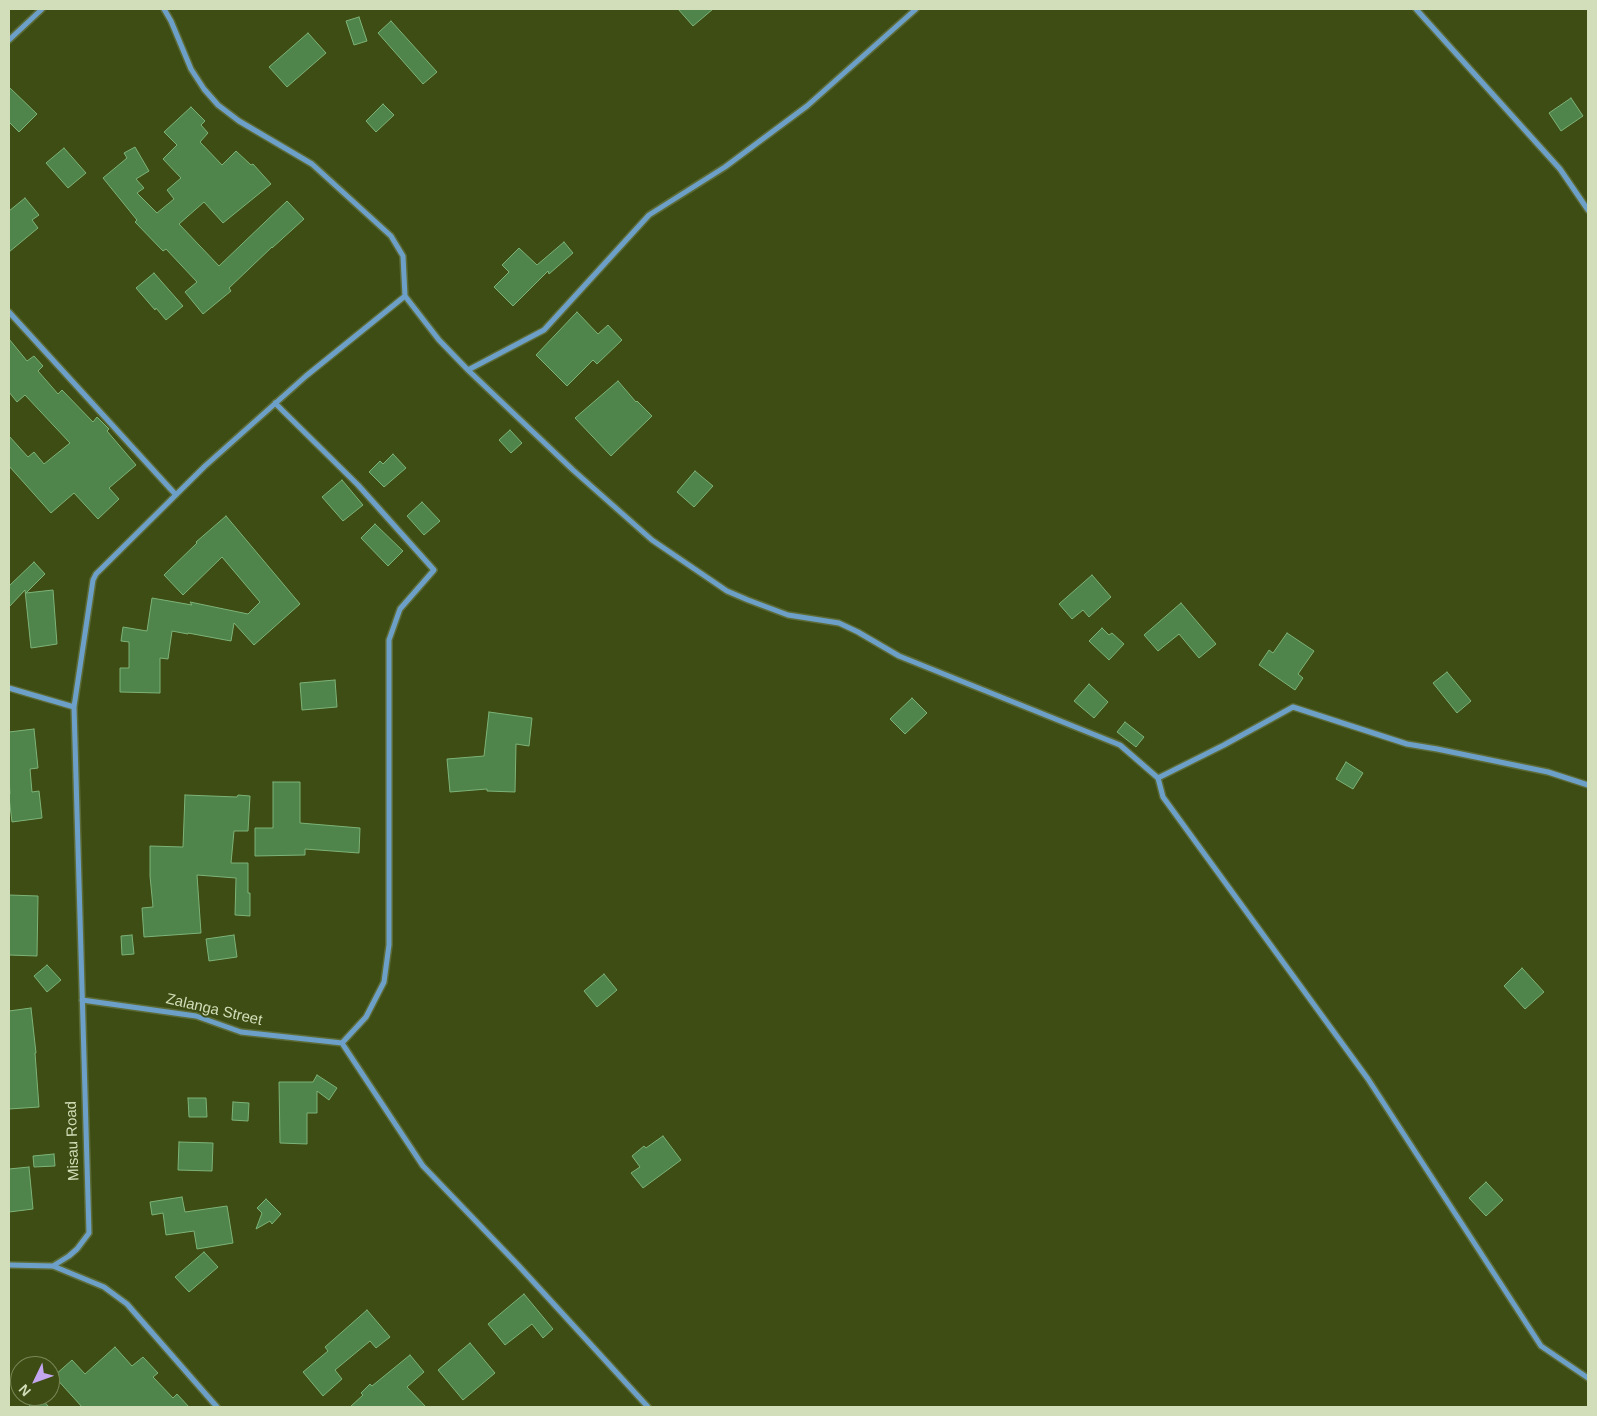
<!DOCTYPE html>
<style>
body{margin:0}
#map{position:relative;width:1597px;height:1416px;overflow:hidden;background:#3e4d14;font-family:Arial,sans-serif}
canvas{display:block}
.frame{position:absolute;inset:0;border:10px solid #d2deb9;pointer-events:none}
.north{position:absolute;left:10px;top:1356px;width:50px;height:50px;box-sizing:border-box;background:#3e4d14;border:1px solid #798756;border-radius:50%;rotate:228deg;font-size:14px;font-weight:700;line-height:20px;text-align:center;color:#d2deb9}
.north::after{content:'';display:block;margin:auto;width:18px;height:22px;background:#c5a7f1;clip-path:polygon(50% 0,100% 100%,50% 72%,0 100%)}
</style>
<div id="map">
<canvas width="1597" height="1416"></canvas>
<div class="frame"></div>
<div class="north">N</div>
</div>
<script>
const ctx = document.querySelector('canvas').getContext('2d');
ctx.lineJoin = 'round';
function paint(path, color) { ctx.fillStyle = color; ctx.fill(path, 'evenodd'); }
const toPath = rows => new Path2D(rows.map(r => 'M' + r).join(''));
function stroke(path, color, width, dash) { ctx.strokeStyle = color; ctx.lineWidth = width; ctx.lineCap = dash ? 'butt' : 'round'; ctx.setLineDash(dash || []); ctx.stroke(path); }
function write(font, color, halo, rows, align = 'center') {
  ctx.font = font + ' Arial,sans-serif'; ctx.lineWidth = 4; ctx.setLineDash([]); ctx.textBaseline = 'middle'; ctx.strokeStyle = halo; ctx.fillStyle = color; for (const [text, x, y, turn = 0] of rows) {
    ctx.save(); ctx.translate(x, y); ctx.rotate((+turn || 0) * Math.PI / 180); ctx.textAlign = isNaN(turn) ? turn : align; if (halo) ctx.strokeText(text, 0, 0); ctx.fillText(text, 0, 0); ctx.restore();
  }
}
const building = toPath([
 [678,9,713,9,693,26,678,9],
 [359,17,367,41,354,45,346,21,359,17],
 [391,21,437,72,423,84,378,33,391,21],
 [308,33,326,53,287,87,269,67,308,33],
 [9,87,37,114,19,132,9,122,9,87],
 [1571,98,1583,116,1561,131,1549,113,1571,98],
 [383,104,394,115,376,132,366,121,383,104],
 [191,107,205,121,201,125,208,133,200,142,222,165,236,151,251,165,253,164,271,184,223,223,204,202,179,224,219,266,287,201,304,219,272,248,272,247,229,288,231,291,203,314,185,292,197,282,166,249,163,251,135,222,137,220,103,178,127,158,124,153,135,147,149,171,136,179,144,188,137,193,157,213,174,199,167,190,181,178,163,159,177,145,164,132,191,107],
 [64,148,86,173,68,188,46,163,64,148],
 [25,198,39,215,32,220,38,228,9,252,9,211,25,198],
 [564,242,573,253,549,274,548,271,513,306,494,287,509,272,502,265,519,248,537,265,564,242],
 [154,273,183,306,166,320,156,308,155,310,136,288,154,273],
 [577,312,598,334,608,325,622,340,597,364,593,360,567,386,536,355,577,312],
 [9,339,27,361,34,356,43,366,38,371,58,394,62,390,93,422,97,417,109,429,107,431,136,465,109,488,119,499,98,519,74,493,51,513,9,466,9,436,28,457,34,452,44,464,70,443,25,395,17,402,9,392,9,339],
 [618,381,636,402,637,401,652,416,611,456,575,418,618,381],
 [510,430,522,443,511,453,499,440,510,430],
 [393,454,406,468,384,487,369,472,380,461,383,464,393,454],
 [695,471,713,486,694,507,677,492,695,471],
 [342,480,363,505,343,521,322,497,342,480],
 [422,502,440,521,424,535,407,516,422,502],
 [226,516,300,604,254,645,234,623,231,641,188,633,188,634,172,631,168,659,160,658,160,693,120,692,120,668,129,668,129,642,121,641,123,627,147,631,152,598,192,605,190,602,248,614,260,602,222,557,183,595,164,575,197,543,196,542,226,516],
 [375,524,403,551,388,566,361,538,375,524],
 [34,562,45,574,26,593,53,590,57,644,31,648,25,590,9,607,9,586,34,562],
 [1092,575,1111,597,1089,617,1083,610,1072,619,1059,604,1092,575],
 [1181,603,1216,644,1199,658,1179,634,1158,651,1144,635,1181,603],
 [1102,628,1109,635,1112,633,1124,644,1109,660,1089,641,1102,628],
 [1287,633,1314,651,1298,674,1303,678,1295,690,1259,665,1269,650,1273,653,1287,633],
 [1447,672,1471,701,1457,713,1433,683,1447,672],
 [335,680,337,707,302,710,300,683,335,680],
 [1089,684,1108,702,1094,718,1074,701,1089,684],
 [912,698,927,713,905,734,890,719,912,698],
 [489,712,532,718,529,746,516,744,515,792,487,791,487,789,450,792,447,759,484,756,489,712],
 [1125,722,1144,737,1136,747,1117,732,1125,722],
 [34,729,38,768,30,769,32,792,39,791,42,818,12,822,9,797,9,794,10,794,9,779,9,732,34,729],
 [1346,762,1363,773,1353,789,1336,779,1346,762],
 [273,782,300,782,300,823,360,828,359,853,305,849,305,855,255,856,255,828,273,828,273,782],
 [185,795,237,797,238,795,250,796,248,831,234,831,231,863,248,863,248,893,250,893,250,916,235,915,236,878,197,875,201,933,144,937,142,908,153,907,150,876,150,846,183,847,185,795],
 [9,895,38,896,37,956,9,955,9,895],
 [132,935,134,954,122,955,121,936,132,935],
 [234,935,237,957,209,961,206,939,234,935],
 [47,965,61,980,47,992,34,976,47,965],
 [1522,968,1544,992,1525,1009,1504,986,1522,968],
 [604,974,617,990,597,1007,584,991,604,974],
 [31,1008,36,1053,35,1053,39,1107,9,1109,9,1011,31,1008],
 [317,1075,337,1088,329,1100,317,1091,317,1113,307,1113,307,1144,280,1143,279,1082,313,1082,317,1075],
 [188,1098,206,1098,207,1117,189,1117,188,1098],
 [233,1102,249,1103,248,1121,232,1120,233,1102],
 [663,1136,681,1160,643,1188,631,1173,640,1167,632,1156,644,1146,646,1148,663,1136],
 [179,1142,213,1143,212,1171,178,1170,179,1142],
 [54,1154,55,1166,34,1167,33,1156,54,1154],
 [29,1167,33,1209,9,1212,9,1169,29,1167],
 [1486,1182,1503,1200,1486,1216,1469,1198,1486,1182],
 [182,1197,185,1212,227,1206,233,1243,197,1249,194,1231,166,1235,163,1213,152,1215,150,1202,182,1197],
 [266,1199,281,1214,272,1224,270,1221,256,1229,262,1213,257,1208,266,1199],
 [204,1252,218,1267,189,1292,175,1277,204,1252],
 [524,1294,553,1329,543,1338,532,1324,505,1345,488,1324,524,1294],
 [367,1310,390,1337,376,1348,370,1341,335,1370,342,1379,323,1396,303,1372,328,1351,325,1347,367,1310],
 [470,1343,495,1373,463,1400,438,1370,470,1343],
 [115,1347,132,1366,143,1357,158,1373,153,1377,173,1398,177,1394,189,1407,82,1407,54,1376,72,1360,85,1374,115,1347],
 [410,1355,424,1372,407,1387,426,1407,350,1407,363,1395,361,1393,370,1384,372,1386,410,1355],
 [21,1396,39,1396,49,1407,31,1407,21,1396]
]);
const minor = toPath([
 [164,9,171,21,191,69,204,89,218,105,239,121,312,164,391,236,403,256,405,296,439,340,468,370,573,470,652,540,727,591,748,600,788,615,839,623,858,632,899,656,1120,745,1158,778,1224,745,1293,707,1407,744,1437,749,1548,772,1588,785],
 [1416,9,1560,169,1588,210],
 [9,40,42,9],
 [9,312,176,495],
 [468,370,544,330,649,215,725,167,807,106,916,9],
 [275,403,358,485,434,570,400,609,389,640,389,945,384,982,366,1017,342,1043],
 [9,688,74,707],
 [1158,778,1163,797,1368,1079,1541,1346,1588,1378],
 [82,1000,196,1016,241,1032,342,1043],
 [342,1043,423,1166,518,1265,648,1407],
 [9,1265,53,1266,104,1287,127,1304,217,1407],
 [53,1266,69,1256,77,1249,89,1233,74,707,93,580,96,574,205,466,306,376,405,296]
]);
const streetNames = [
 ["Zalanga Street",214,1010,13],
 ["Misau Road",73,1141,-92]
];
paint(building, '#4f844b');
stroke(building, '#7db378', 1);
stroke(minor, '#5c6a35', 8);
stroke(minor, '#6da0c8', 5);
write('15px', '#d2deb9', '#3e4d14', streetNames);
</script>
